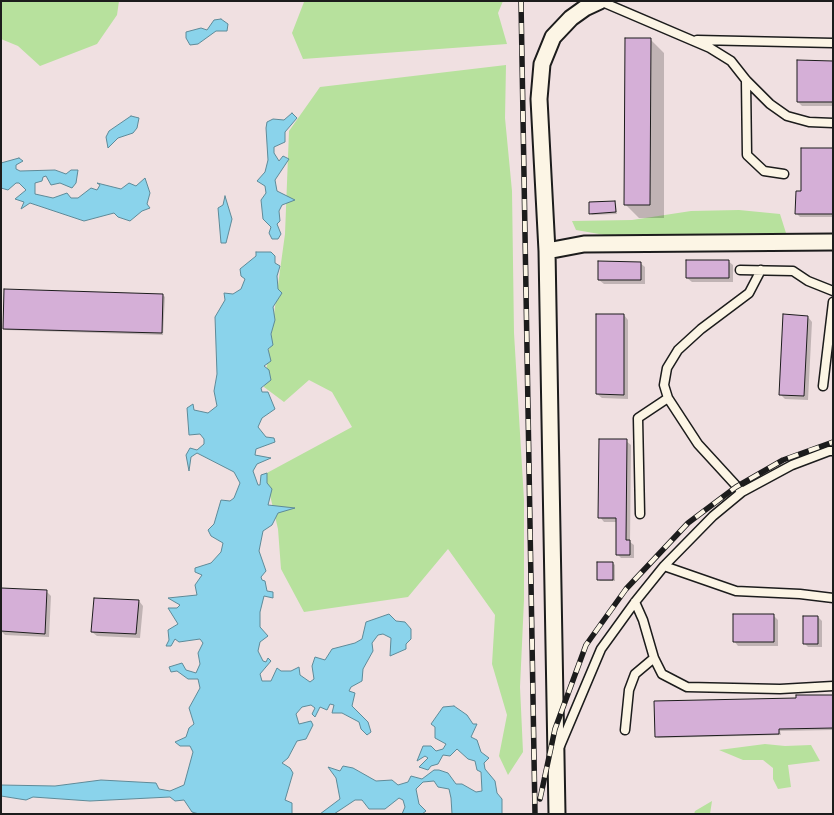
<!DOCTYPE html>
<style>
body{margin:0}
#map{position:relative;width:834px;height:815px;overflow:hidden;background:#f0e0e1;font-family:"Shantell Sans",sans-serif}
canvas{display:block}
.frame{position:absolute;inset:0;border:2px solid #1c1c1c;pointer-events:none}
</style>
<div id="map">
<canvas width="834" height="815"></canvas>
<div class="frame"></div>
</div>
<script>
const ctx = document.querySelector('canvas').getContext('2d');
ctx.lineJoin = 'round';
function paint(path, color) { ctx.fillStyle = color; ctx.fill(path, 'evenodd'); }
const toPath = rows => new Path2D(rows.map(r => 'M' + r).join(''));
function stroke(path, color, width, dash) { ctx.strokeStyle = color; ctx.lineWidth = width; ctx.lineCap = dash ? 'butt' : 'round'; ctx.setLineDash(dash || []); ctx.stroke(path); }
const green = toPath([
 [1,1,119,1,117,15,97,44,40,66,18,46,1,39],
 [314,1,503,1,498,13,507,44,303,59,292,33,304,2],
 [506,65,505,118,512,191,514,333,524,500,524,600,520,687,523,752,508,775,499,756,507,715,492,664,495,615,448,549,408,597,304,612,281,569,278,529,265,474,352,427,332,392,309,380,284,402,264,387,285,234,289,131,320,87],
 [739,210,780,214,786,233,605,235,576,230,572,221,632,220,691,211],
 [765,744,785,746,811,745,820,761,788,765,791,787,778,789,773,779,773,768,763,760,743,760,719,750],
 [712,801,710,814,694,814,695,811]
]);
const water = toPath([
 [221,19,228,24,227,31,216,31,198,44,190,45,186,38,186,32,201,28,207,30,214,20,221,19],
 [292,113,297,118,285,132,285,142,274,147,274,153,279,161,283,156,289,159,275,180,277,191,295,200,282,205,279,211,280,221,277,224,281,234,278,239,272,239,269,233,271,227,263,219,261,200,266,193,265,186,257,181,265,172,268,160,266,128,267,122,273,119,284,120,292,113],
 [131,116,139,118,137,128,133,133,118,138,108,148,106,137,109,131,131,116],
 [19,158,23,161,16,165,16,169,20,171,55,170,66,174,71,170,78,170,76,183,72,188,60,183,51,185,46,176,43,177,42,181,35,183,35,194,53,198,67,193,71,198,78,198,91,188,97,190,100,185,97,183,121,189,129,183,136,186,145,178,150,193,147,204,150,208,142,211,130,221,118,217,114,213,84,221,30,203,21,209,24,202,15,199,26,190,19,183,16,183,8,190,1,188,1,163,19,158],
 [225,196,232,219,226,243,221,243,218,208,223,205,225,196],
 [256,252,271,252,275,256,275,263,280,266,277,276,278,289,282,293,273,307,275,320,271,334,273,345,268,349,271,361,264,366,269,370,271,380,261,388,262,392,268,392,275,409,262,418,258,427,266,437,274,438,275,442,256,449,255,455,271,458,257,464,253,471,258,485,260,485,261,475,267,473,267,483,272,489,268,505,295,508,278,513,272,525,263,531,259,551,266,571,261,577,262,580,265,581,267,591,273,592,273,598,264,596,260,612,260,627,268,636,260,642,258,651,263,661,266,662,268,658,271,661,260,674,262,681,271,681,277,668,281,671,291,671,299,667,300,675,310,682,314,679,312,666,315,657,325,660,332,649,355,643,362,639,366,622,389,614,396,621,405,622,411,629,411,639,406,644,406,649,390,656,391,638,383,634,378,635,372,643,373,651,363,669,362,681,351,687,349,691,355,693,352,706,368,722,371,732,367,735,361,729,359,722,342,713,332,713,334,705,330,704,327,710,320,707,315,717,312,714,315,708,311,705,302,707,296,714,299,724,311,721,313,725,306,739,297,741,288,758,282,763,290,768,293,773,285,800,292,803,292,814,199,814,192,812,184,800,175,801,170,797,90,801,33,797,26,800,1,796,1,785,55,786,101,780,156,783,159,789,170,791,184,785,193,752,190,746,180,746,175,742,186,737,189,728,194,724,189,708,200,688,198,679,188,679,177,671,171,672,169,667,182,663,186,670,196,673,200,664,198,653,203,643,200,639,179,642,175,639,171,646,166,646,169,640,168,630,178,624,168,608,177,608,180,605,168,598,197,595,195,585,202,575,195,572,195,568,211,563,221,552,223,543,211,536,208,530,214,524,221,500,230,501,234,498,240,483,234,472,197,453,191,457,189,471,186,455,190,448,197,450,204,444,204,439,200,434,189,435,187,408,193,404,194,410,208,413,217,406,214,391,217,374,215,317,225,300,224,293,233,294,241,289,245,279,241,276,240,269,256,256,256,252],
 [454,706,467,715,473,724,477,724,471,737,477,740,481,752,489,758,484,763,485,769,495,781,497,793,502,799,502,814,452,814,451,798,449,789,438,787,434,781,423,782,416,789,419,804,426,811,422,814,402,814,405,807,403,800,399,798,385,809,369,809,362,800,355,800,334,814,320,814,340,799,336,778,328,767,340,771,343,766,353,768,376,781,392,780,398,785,408,782,411,776,422,779,434,770,439,770,448,773,456,784,462,784,476,792,482,791,481,772,477,770,475,761,468,759,457,749,450,756,443,755,438,764,431,766,428,770,419,767,428,758,425,756,417,761,423,746,431,746,436,751,443,749,446,744,435,738,435,727,431,724,443,707,454,706]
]);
const shadow = toPath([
 [651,40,664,53,664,218,639,218,625,204],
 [833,62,833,106,802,106,798,102],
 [833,149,833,217,800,217,797,214,802,192],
 [615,202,616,204,617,214,592,215,590,213],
 [728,261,733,265,733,282,692,282,687,278],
 [640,263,645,267,645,284,604,284,599,280],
 [163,295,165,297,163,335,6,330,4,329],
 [624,315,628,320,628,399,602,398,597,394],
 [808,317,812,322,808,400,785,399,780,394],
 [626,441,631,445,630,542,634,545,634,558,621,558,617,554,617,522,604,522,600,517],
 [613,563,615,565,615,581,600,581,598,579],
 [3,589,46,591,51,596,49,637,5,635,1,631],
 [139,601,143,606,140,638,97,636,92,632],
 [773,615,778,620,778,646,738,646,734,641],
 [818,617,822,621,822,647,808,647,804,643],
 [833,696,833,730,780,731,781,735,658,738,656,736,797,699]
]);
const building = toPath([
 [625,38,651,38,650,205,624,205,625,38],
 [797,60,833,61,833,102,797,102,797,60],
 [801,148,833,148,833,214,795,214,796,191,801,191,801,148],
 [615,201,616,212,589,214,589,202,615,201],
 [686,260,729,260,729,278,686,278,686,260],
 [598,261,641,262,641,280,598,280,598,261],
 [4,289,163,294,162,333,3,329,4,289],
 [596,314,624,314,624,395,596,394,596,314],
 [783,314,808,316,804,396,779,395,783,314],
 [599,439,627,439,626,540,630,540,630,555,616,555,616,518,598,518,599,439],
 [597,562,613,562,613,580,597,580,597,562],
 [1,588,47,590,45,634,1,631,1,588],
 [94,598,139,600,136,634,91,632,94,598],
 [733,614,774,614,774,642,733,642,733,614],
 [803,616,818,616,818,644,803,644,803,616],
 [796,695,833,695,833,728,779,729,779,734,655,737,654,701,796,698,796,695]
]);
const lane = toPath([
 [600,1,710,48,731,61,746,80,770,104,787,116,809,122,833,123],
 [697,40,833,43],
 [746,80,747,155,764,171,784,174],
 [740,270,793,271,808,281,833,291],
 [823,386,833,302],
 [742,492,698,444,668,398,664,385,667,368,678,350,701,329,749,293,761,270],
 [640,514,638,418,668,398],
 [664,566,736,591,800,594,833,598],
 [635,602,643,620,654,658,662,674,687,687,780,689,833,686],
 [625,730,629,690,635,674,654,658],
 [560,746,601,649,635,602,664,566,713,516,742,492,792,465,829,451,833,451]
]);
const street = toPath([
 [547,251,584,244,833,242],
 [557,814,547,251,539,99,542,64,553,37,571,18,585,8,600,1]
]);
const rail = toPath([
 [521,1,535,814],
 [540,799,555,729,586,645,626,589,688,523,736,487,783,460,833,442]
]);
paint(green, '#b7e19d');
paint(water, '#8ad3eb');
stroke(water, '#5e8a98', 1);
paint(shadow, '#0003');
paint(building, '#d5afd7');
stroke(building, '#1c1c1c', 1);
stroke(lane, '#1c1c1c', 11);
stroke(street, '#1c1c1c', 19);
stroke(lane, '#fcf5e5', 8);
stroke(street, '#fcf5e5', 15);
stroke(rail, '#1c1c1c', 5.5);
stroke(rail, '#fcf5e5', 4, [11]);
</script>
